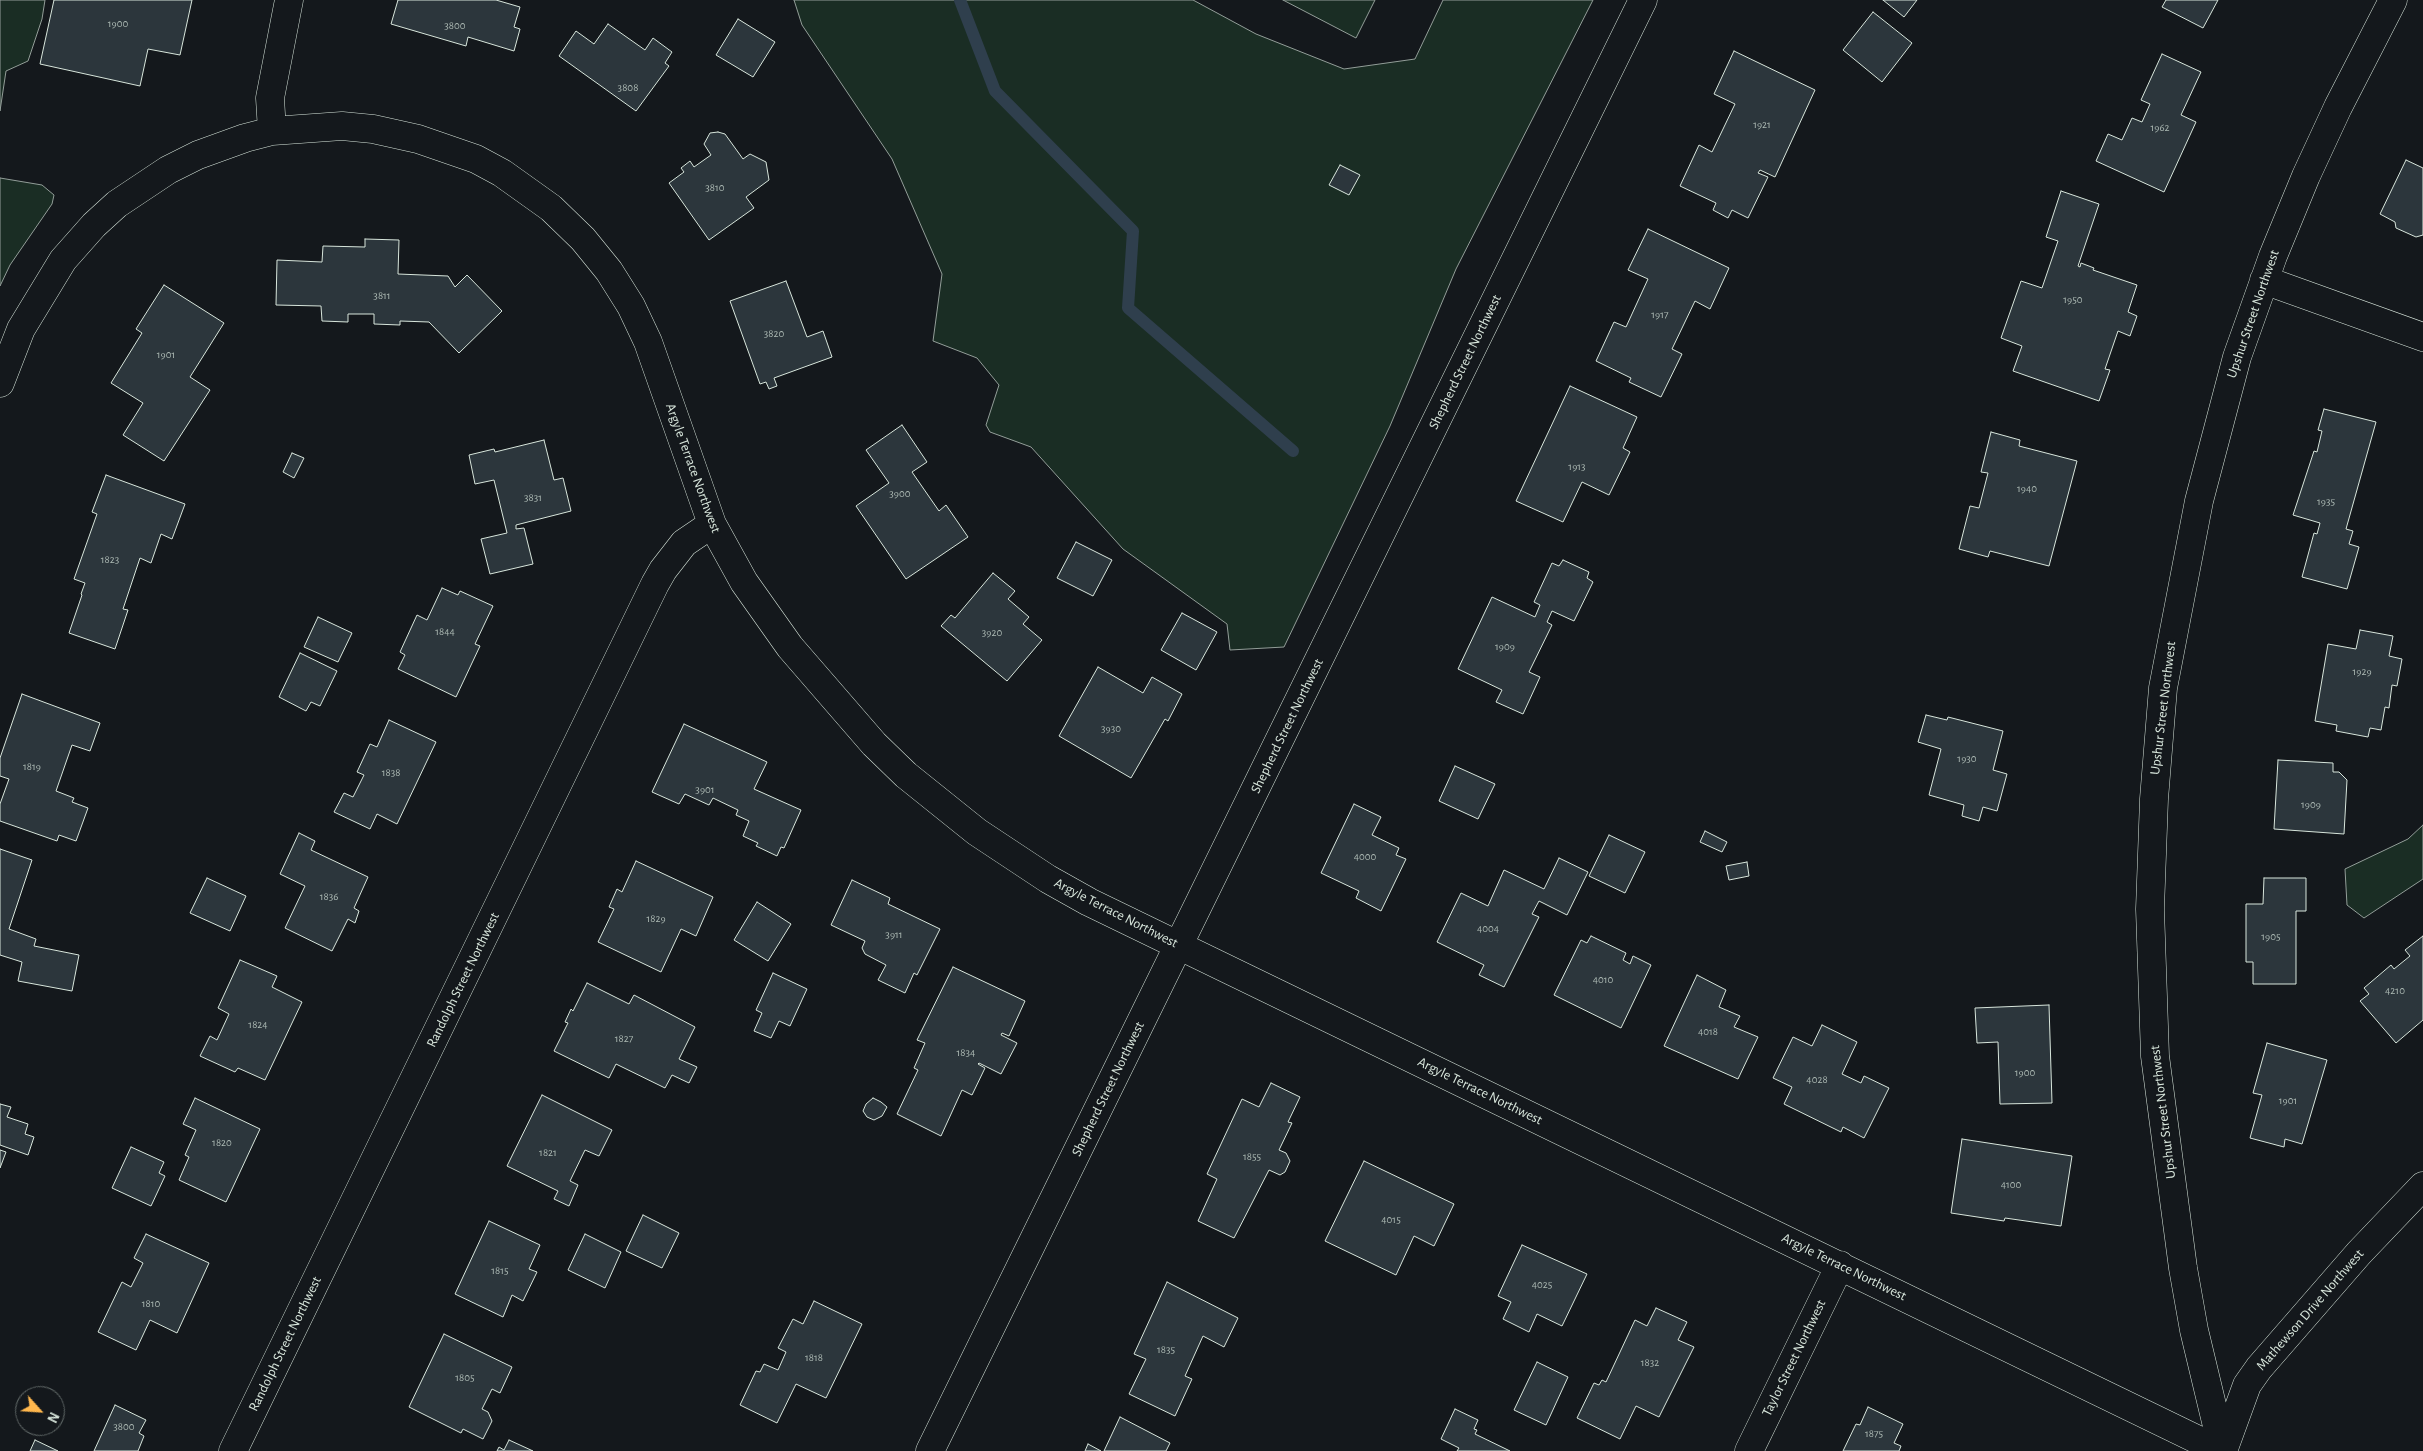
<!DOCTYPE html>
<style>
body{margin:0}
#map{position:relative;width:2423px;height:1451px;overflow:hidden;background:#14181c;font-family:"Alegreya Sans",sans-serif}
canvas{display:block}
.north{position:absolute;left:15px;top:1386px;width:50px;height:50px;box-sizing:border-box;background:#14181c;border:1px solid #626a69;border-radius:50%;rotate:116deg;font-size:14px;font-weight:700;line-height:20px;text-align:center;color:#d8e6dc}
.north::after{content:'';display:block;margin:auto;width:18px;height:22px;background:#ffb74d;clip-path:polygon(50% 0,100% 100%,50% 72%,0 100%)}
</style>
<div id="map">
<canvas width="2423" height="1451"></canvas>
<div class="north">N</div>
</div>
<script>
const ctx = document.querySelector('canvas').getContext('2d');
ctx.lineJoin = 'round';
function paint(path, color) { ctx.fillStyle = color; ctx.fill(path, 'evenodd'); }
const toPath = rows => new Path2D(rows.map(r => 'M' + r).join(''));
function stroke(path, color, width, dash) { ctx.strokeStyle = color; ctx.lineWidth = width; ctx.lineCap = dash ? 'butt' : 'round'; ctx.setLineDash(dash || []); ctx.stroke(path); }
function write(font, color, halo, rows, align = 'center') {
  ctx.font = font + ' "Alegreya Sans",sans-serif'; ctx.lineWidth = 4; ctx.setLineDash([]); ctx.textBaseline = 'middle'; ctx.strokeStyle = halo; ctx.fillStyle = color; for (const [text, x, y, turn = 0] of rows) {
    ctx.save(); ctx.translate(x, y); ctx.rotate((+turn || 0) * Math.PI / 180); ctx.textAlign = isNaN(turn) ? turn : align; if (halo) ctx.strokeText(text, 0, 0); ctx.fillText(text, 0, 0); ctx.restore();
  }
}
const green = toPath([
 [0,0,45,0,42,19,28,61,6,71,0,111,0,0],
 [794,0,1193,0,1256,34,1344,69,1415,59,1443,0,1593,0,1456,269,1390,426,1284,647,1230,650,1227,624,1123,549,1031,447,990,432,986,425,999,385,977,358,933,341,942,274,892,159,802,25,794,0],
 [1283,0,1375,0,1356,38,1283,0],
 [0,178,42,185,54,195,52,204,10,265,0,286,0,178],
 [2423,825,2423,879,2364,918,2347,905,2345,869,2408,839,2423,825]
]);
const stream = toPath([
 [960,0,995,91,1133,231,1128,308,1293,451]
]);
const building = toPath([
 [54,0,192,0,180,55,148,49,140,86,40,64,54,0],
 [398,0,496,0,520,7,514,27,520,29,514,51,468,37,466,46,391,24,398,0],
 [1883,0,1917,0,1904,17,1883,0],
 [2166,0,2218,0,2203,28,2162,7,2166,0],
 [1873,12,1912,43,1882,82,1843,50,1873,12],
 [738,19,775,42,753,77,716,55,738,19],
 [608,24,645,50,653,38,672,52,665,63,669,66,636,111,559,56,576,31,594,44,608,24],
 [1734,51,1815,90,1775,177,1760,170,1758,173,1768,177,1748,218,1732,210,1728,218,1713,210,1716,203,1680,186,1699,145,1712,152,1735,104,1714,94,1734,51],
 [2162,54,2201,72,2181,115,2196,122,2164,192,2096,161,2108,134,2122,140,2132,118,2142,122,2150,104,2141,100,2162,54],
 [718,132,725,134,743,159,750,154,766,162,769,180,746,197,754,208,709,240,669,183,684,172,681,168,690,161,694,167,711,155,704,144,710,133,718,132],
 [2406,160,2423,168,2423,235,2416,237,2396,228,2395,222,2380,214,2406,160],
 [1340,165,1360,175,1349,195,1329,185,1340,165],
 [2061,191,2099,204,2078,266,2080,267,2081,263,2094,268,2093,270,2137,285,2128,312,2137,316,2130,336,2118,331,2105,369,2110,370,2099,401,2013,371,2022,346,2001,338,2021,281,2042,288,2058,241,2046,237,2061,191],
 [1648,229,1729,268,1710,309,1695,301,1672,349,1682,354,1661,397,1629,382,1631,378,1596,361,1614,322,1626,327,1648,279,1628,270,1648,229],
 [365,239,399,240,398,274,448,276,455,287,467,275,502,311,459,353,429,322,400,321,400,325,374,324,374,314,348,314,348,322,322,321,321,306,276,305,277,260,322,262,323,246,365,247,365,239],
 [786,281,807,337,823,331,832,357,774,378,777,386,769,389,766,382,760,384,730,301,786,281],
 [164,285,224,323,190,377,210,390,164,461,123,435,143,403,111,383,142,333,136,329,164,285],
 [1570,386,1637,417,1623,448,1630,452,1609,495,1582,482,1563,522,1516,501,1570,386],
 [2324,409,2376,422,2346,529,2353,531,2349,544,2359,547,2347,589,2302,577,2314,533,2317,534,2320,523,2293,515,2314,451,2317,452,2322,431,2318,430,2324,409],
 [902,425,927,462,912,472,939,511,946,505,968,537,906,579,856,506,889,483,866,450,902,425],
 [1991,432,2020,440,2019,446,2077,461,2049,566,1990,551,1988,557,1959,549,1970,506,1979,508,1988,473,1981,472,1991,432],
 [544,440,554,480,563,478,571,511,516,525,516,529,524,528,533,564,490,574,481,539,507,533,494,480,475,484,469,455,494,449,495,452,544,440],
 [292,453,304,458,294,478,283,472,292,453],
 [106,475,185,504,172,539,161,534,151,563,140,558,123,609,128,610,115,649,69,633,82,595,81,594,85,583,74,579,97,514,92,512,106,475],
 [1076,542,1112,560,1093,596,1057,578,1076,542],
 [1563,560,1589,572,1587,578,1593,582,1574,621,1552,611,1547,622,1552,625,1529,672,1540,677,1523,714,1496,702,1502,690,1458,669,1492,597,1535,617,1540,605,1534,602,1552,563,1559,566,1563,560],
 [993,573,1015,591,1008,599,1029,617,1023,624,1042,640,1007,681,941,626,951,615,955,618,993,573],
 [442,588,458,595,460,591,493,606,475,644,480,646,456,697,398,669,405,655,400,652,417,615,427,620,442,588],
 [1182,613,1217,632,1196,670,1161,650,1182,613],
 [318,617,352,633,338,662,304,647,318,617],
 [2360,630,2393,636,2389,656,2402,659,2397,686,2392,685,2389,708,2385,707,2381,730,2370,728,2368,737,2336,731,2337,725,2315,721,2328,644,2356,649,2360,630],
 [300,653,337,671,320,706,311,702,306,711,279,697,300,653],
 [1098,667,1143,693,1152,677,1182,694,1168,721,1165,719,1131,778,1059,736,1098,667],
 [22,694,100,723,90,751,72,745,56,791,74,798,72,802,88,808,76,841,59,835,57,841,0,821,0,804,9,779,0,776,0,758,22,694],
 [1926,715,1947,720,1948,717,2003,731,1993,770,2007,774,1997,811,1983,807,1979,821,1962,816,1964,805,1929,795,1941,749,1918,742,1926,715],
 [389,720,436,742,397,824,377,814,370,829,334,812,344,793,353,797,364,775,357,772,370,744,377,747,389,720],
 [684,724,767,762,754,789,801,810,784,848,781,847,777,856,756,846,758,843,743,836,749,821,736,815,738,810,713,798,709,805,685,794,679,804,652,792,684,724],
 [2278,760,2333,763,2333,772,2339,772,2347,780,2344,834,2274,829,2278,760],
 [1455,766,1495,784,1478,819,1439,801,1455,766],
 [1354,804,1381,817,1372,835,1399,848,1396,855,1406,859,1381,911,1356,898,1359,891,1321,873,1354,804],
 [1705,831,1727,842,1722,852,1700,842,1705,831],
 [299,833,315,841,311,850,368,877,354,908,359,911,355,923,348,919,332,951,285,928,305,886,280,874,299,833],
 [1609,835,1645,852,1625,893,1589,876,1609,835],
 [0,849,32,860,9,929,36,939,34,946,79,955,72,991,18,981,22,962,0,955,0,849],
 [1559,858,1588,872,1567,915,1539,901,1532,914,1539,917,1504,987,1479,975,1484,965,1437,942,1461,893,1488,906,1504,870,1544,889,1559,858],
 [636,861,713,897,696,936,681,929,661,972,598,942,614,909,609,907,617,889,622,892,636,861],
 [1747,862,1749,876,1729,880,1726,866,1747,862],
 [207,878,246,896,230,931,190,913,207,878],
 [2264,878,2306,878,2306,911,2296,911,2296,984,2253,984,2253,962,2246,962,2246,904,2263,904,2264,878],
 [852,880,890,898,888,904,940,929,917,975,914,973,905,993,878,980,886,965,865,954,862,948,865,941,831,925,852,880],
 [757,902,791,924,768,961,734,940,757,902],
 [1591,936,1626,953,1623,960,1630,964,1633,956,1651,965,1621,1028,1554,995,1581,940,1587,943,1591,936],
 [2423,936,2423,1020,2396,1043,2360,1001,2369,994,2364,988,2391,965,2394,969,2410,956,2405,950,2423,936],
 [240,960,277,976,272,987,302,1002,265,1080,238,1068,235,1072,200,1056,210,1036,217,1040,229,1014,218,1008,240,960],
 [953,967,1025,1001,1009,1036,1002,1033,1001,1035,1017,1043,1001,1074,979,1063,978,1064,985,1068,972,1095,962,1090,941,1136,897,1114,918,1070,914,1068,925,1043,917,1040,953,967],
 [773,973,807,989,790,1026,779,1021,771,1038,754,1031,762,1013,756,1010,773,973],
 [1697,975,1726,990,1719,1007,1740,1016,1734,1027,1758,1037,1738,1079,1664,1046,1697,975],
 [587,983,629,1004,634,995,695,1027,679,1059,697,1067,689,1083,672,1075,665,1088,616,1064,609,1078,554,1051,568,1023,565,1022,571,1009,573,1011,587,983],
 [2049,1005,2052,1103,2000,1104,1998,1042,1977,1043,1975,1008,2049,1005],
 [1822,1025,1857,1042,1842,1074,1861,1083,1864,1076,1889,1088,1864,1138,1843,1127,1841,1132,1784,1104,1792,1087,1773,1078,1793,1037,1812,1046,1822,1025],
 [2267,1043,2327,1060,2302,1144,2285,1139,2284,1147,2250,1138,2262,1095,2253,1093,2267,1043],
 [1271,1083,1300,1097,1288,1122,1292,1123,1279,1150,1286,1153,1290,1161,1285,1172,1280,1175,1269,1170,1234,1238,1198,1221,1217,1179,1207,1174,1242,1099,1259,1107,1271,1083],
 [542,1095,612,1130,599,1156,585,1150,570,1181,578,1185,569,1206,554,1199,558,1191,507,1166,542,1095],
 [195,1098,260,1129,226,1202,179,1180,189,1157,185,1155,196,1130,183,1124,195,1098],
 [873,1098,881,1102,887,1107,882,1116,874,1120,867,1117,863,1111,866,1104,873,1098],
 [0,1104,11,1107,7,1117,28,1124,25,1134,34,1137,28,1155,0,1145,0,1104],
 [1962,1139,2072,1156,2061,1226,2005,1218,2004,1221,1951,1213,1962,1139],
 [131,1147,164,1162,159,1173,165,1176,151,1206,112,1188,131,1147],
 [0,1150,6,1152,0,1168,0,1150],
 [1364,1161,1454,1204,1434,1246,1414,1236,1396,1275,1325,1241,1364,1161],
 [643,1215,679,1233,662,1268,626,1251,643,1215],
 [489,1221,540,1245,529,1269,537,1272,523,1301,512,1295,503,1317,455,1294,489,1221],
 [146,1234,209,1263,177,1333,150,1320,136,1350,98,1332,122,1282,131,1287,143,1263,134,1258,146,1234],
 [585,1234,621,1252,605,1288,568,1270,585,1234],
 [1522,1245,1587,1274,1562,1326,1537,1314,1529,1332,1503,1319,1511,1302,1498,1296,1522,1245],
 [1167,1282,1238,1318,1224,1347,1203,1336,1185,1376,1192,1379,1175,1416,1129,1394,1146,1359,1134,1354,1167,1282],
 [814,1301,862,1324,826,1398,796,1384,777,1423,740,1405,756,1371,760,1372,764,1364,778,1370,786,1352,778,1348,793,1319,803,1324,814,1301],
 [1656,1308,1687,1322,1678,1340,1694,1347,1659,1417,1636,1406,1620,1439,1577,1418,1594,1383,1599,1385,1602,1380,1606,1382,1635,1320,1647,1326,1656,1308],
 [444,1334,512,1367,500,1393,492,1389,482,1409,488,1412,492,1421,483,1439,463,1429,461,1433,409,1407,444,1334],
 [1537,1362,1568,1377,1546,1425,1514,1410,1537,1362],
 [115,1405,146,1420,139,1433,144,1436,138,1451,94,1451,115,1405],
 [1868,1407,1903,1424,1894,1443,1901,1446,1899,1451,1843,1451,1856,1424,1860,1425,1868,1407],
 [1455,1409,1478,1420,1474,1429,1477,1430,1475,1434,1510,1451,1457,1451,1459,1448,1441,1439,1455,1409],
 [1120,1417,1170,1443,1166,1451,1104,1451,1120,1417],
 [35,1440,58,1451,30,1451,35,1440],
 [509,1440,533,1451,497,1451,499,1447,504,1450,509,1440],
 [1088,1444,1101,1451,1085,1451,1088,1444]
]);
const minor = toPath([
 [272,131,270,98,289,0],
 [2264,280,2423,337],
 [0,383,21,329,63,260,94,225,117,204,168,170,198,155,245,138,272,131,342,126,373,129,418,139,476,159,502,173,551,208,583,239,609,271,631,306,648,342,712,524,744,582,790,647,874,744,906,775,977,832,1048,879,1089,902,2221,1451],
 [233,1451,655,584,663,570,684,543,712,524],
 [930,1451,1643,0],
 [1749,1451,1840,1265],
 [2223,1451,2194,1330,2183,1268,2155,1056,2150,909,2154,799,2163,688,2199,501,2237,357,2273,256,2306,176,2338,107,2393,0],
 [2223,1451,2247,1385,2259,1368,2359,1253,2423,1186]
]);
const numberNames = [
 ["1900",118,24],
 ["3800",455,26],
 ["3808",628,88],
 ["1921",1762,125],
 ["1962",2160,128],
 ["3810",715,188],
 ["3811",382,296],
 ["1950",2073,300],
 ["1917",1660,315],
 ["3820",774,334],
 ["1901",166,355],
 ["1913",1577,467],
 ["1940",2027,489],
 ["3900",900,494],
 ["3831",533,498],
 ["1935",2326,502],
 ["1823",110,560],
 ["1844",445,632],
 ["3920",992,633],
 ["1909",1505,647],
 ["1929",2362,672],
 ["3930",1111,729],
 ["1930",1967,759],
 ["1819",32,767],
 ["1838",391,773],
 ["3901",705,790],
 ["1909",2311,805],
 ["4000",1365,857],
 ["1836",329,897],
 ["1829",656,919],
 ["4004",1488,929],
 ["3911",894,935],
 ["1905",2271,937],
 ["4010",1603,980],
 ["4210",2395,991],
 ["1824",258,1025],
 ["4018",1708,1032],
 ["1827",624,1039],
 ["1834",966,1053],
 ["1900",2025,1073],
 ["4028",1817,1080],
 ["1901",2288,1101],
 ["1820",222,1143],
 ["1821",548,1153],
 ["1855",1252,1157],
 ["4100",2011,1185],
 ["4015",1391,1220],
 ["1815",500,1271],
 ["4025",1542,1285],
 ["1810",151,1304],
 ["1835",1166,1350],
 ["1818",814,1358],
 ["1832",1650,1363],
 ["1805",465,1378],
 ["3800",124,1427],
 ["1875",1874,1434]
];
const streetNames = [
 ["Upshur Street Northwest",2253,314,-71],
 ["Shepherd Street Northwest",1465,362,-64],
 ["Argyle Terrace Northwest",693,468,70],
 ["Upshur Street Northwest",2163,708,-83],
 ["Shepherd Street Northwest",1287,726,-64],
 ["Argyle Terrace Northwest",1116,913,27],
 ["Randolph Street Northwest",463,980,-64],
 ["Shepherd Street Northwest",1108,1089,-64],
 ["Argyle Terrace Northwest",1480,1091,26],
 ["Upshur Street Northwest",2163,1112,-97],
 ["Argyle Terrace Northwest",1844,1267,26],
 ["Mathewson Drive Northwest",2310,1310,-49],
 ["Randolph Street Northwest",285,1344,-64],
 ["Taylor Street Northwest",1794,1358,-64]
];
paint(green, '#1a2d24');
stroke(green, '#939e99', 1);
stroke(stream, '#2f3f4d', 12);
paint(building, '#2c363c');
stroke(building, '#d8e6dc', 1);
stroke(minor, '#d8e6dc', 29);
stroke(minor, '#14181c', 28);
write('11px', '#adbab4', null, numberNames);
write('14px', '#d8e6dc', '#14181c', streetNames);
</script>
